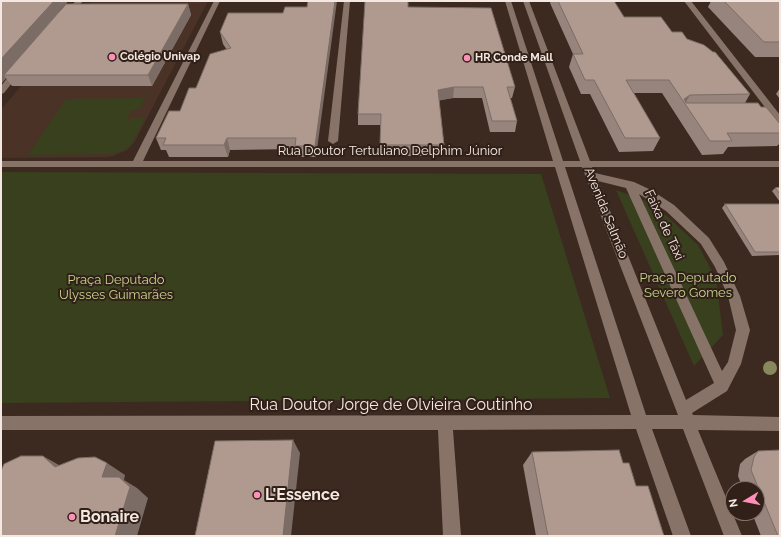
<!DOCTYPE html>
<meta charset="utf-8">
<style>
body{margin:0}
#map{position:relative;width:781px;height:537px;overflow:hidden;background:#3c2a21;font-family:Raleway,sans-serif}
canvas{display:block}
.frame{position:absolute;inset:0;border:2px solid #f4e8e2;pointer-events:none}
.north{position:absolute;left:725px;top:481px;width:40px;height:40px;box-sizing:border-box;background:#312018;border:1px solid #7f7069;border-radius:50%;rotate:260deg;font-size:11px;font-weight:700;line-height:16px;text-align:center;color:#f4e8e2}
.north::after{content:'';display:block;margin:auto;width:14px;height:18px;background:#ff8eb9;clip-path:polygon(50% 0,100% 100%,50% 72%,0 100%)}
</style>
<div id="map">
<canvas width="781" height="537"></canvas>
<div class="frame"></div>
<div class="north">N</div>
</div>
<script>
const ctx = document.querySelector('canvas').getContext('2d');
ctx.lineJoin = 'round';
function paint(path, color) { ctx.fillStyle = color; ctx.fill(path, 'evenodd'); }
const toPath = rows => new Path2D(rows.map(r => 'M' + r).join(''));
function stroke(path, color, width, dash) { ctx.strokeStyle = color; ctx.lineWidth = width; ctx.lineCap = dash ? 'butt' : 'round'; ctx.setLineDash(dash || []); ctx.stroke(path); }
function write(font, color, halo, rows, align = 'center') {
  ctx.font = font + ' Raleway,sans-serif'; ctx.lineWidth = 4; ctx.setLineDash([]); ctx.textBaseline = 'middle'; ctx.strokeStyle = halo; ctx.fillStyle = color; for (const [text, x, y, turn = 0] of rows) {
    ctx.save(); ctx.translate(x, y); ctx.rotate((+turn || 0) * Math.PI / 180); ctx.textAlign = isNaN(turn) ? turn : align; if (halo) ctx.strokeText(text, 0, 0); ctx.fillText(text, 0, 0); ctx.restore();
  }
}
const built = toPath([
 [92,1,208,1,135,141,127,150,113,156,105,157,1,158,1,110]
]);
const green = toPath([
 [145,98,139,110,132,110,126,121,129,122,131,118,145,118,131,145,122,151,111,154,28,155,66,99],
 [1,172,541,174,610,398,1,403],
 [616,190,654,204,698,245,716,279,723,335,694,366]
]);
const minor = toPath([
 [76,1,83,1,68,18,62,18,62,14,76,1],
 [214,1,220,1,143,161,553,161,505,1,511,1,563,161,580,161,523,1,529,1,590,161,780,161,780,167,592,167,595,173,634,182,651,190,674,205,709,238,724,262,740,296,750,330,741,364,727,391,692,413,693,415,780,417,780,431,698,430,742,536,724,536,683,429,652,429,691,536,673,536,636,429,453,430,461,536,443,536,438,430,1,430,1,416,631,415,555,167,1,167,1,161,133,161,214,1],
 [565,167,582,167,678,415,646,415,565,167],
 [598,181,626,188,714,383,686,400,598,181],
 [639,194,666,211,701,244,715,267,728,296,736,330,728,362,722,371,639,194],
 [344,1,350,1,338,141,333,144,328,141,344,1],
 [684,1,691,1,780,115,780,124,777,123,684,1],
 [16,67,22,67,23,69,4,93,1,94,1,86,16,67]
]);
const trees = [
 [770,368]
];
const wall = toPath([
 [1,1,68,1,59,11,188,4,191,15,152,86,12,86,6,78,1,84],
 [551,1,614,1,624,17,672,32,687,39,750,94,745,103,761,107,780,124,780,143,777,146,728,147,723,154,702,155,662,93,634,93,660,138,653,151,619,152,590,94,581,94,569,67,573,54,550,3],
 [711,1,780,1,780,57,755,57,708,7],
 [307,7,316,157,297,157,295,149,230,150,228,157,169,157,166,150,161,150,156,138,180,111,196,88,227,50,223,44,220,32,283,13],
 [408,7,515,87,512,98,510,98,517,121,515,132,490,132,482,98,453,98,439,100,444,145,443,156,380,156,380,125,358,125,358,114],
 [780,88,780,99,776,94],
 [780,187,780,202,772,191,775,188],
 [725,204,780,204,780,255,752,256,722,208],
 [758,451,780,536,761,536,752,513,757,513,757,489,743,489,738,476,740,464,745,459],
 [532,452,623,463,664,536,536,536,523,465]
]);
const shadedWall = toPath([
 [49,1,68,1,4,75,6,78,1,84,1,59],
 [335,1,337,1,316,157,315,146],
 [188,4,191,15,152,86,148,75],
 [454,87,453,98,437,101,438,90],
 [690,95,685,104,684,99],
 [227,138,230,150,228,157,224,145],
 [293,440,300,453,291,536,283,536],
 [43,456,66,469,55,467],
 [107,463,125,475,124,480,137,488,148,498,137,536,115,536,102,477]
]);
const building = toPath([
 [1,1,54,1,1,59,1,1],
 [308,1,335,1,315,146,295,146,296,138,227,138,224,145,163,145,166,138,156,138,169,111,180,111,189,88,196,88,210,54,231,48,220,32,228,13,283,13,285,7,307,7,308,1],
 [365,1,408,1,408,7,491,8,515,87,507,87,517,121,492,121,483,87,454,87,438,90,444,145,380,145,381,114,358,114,365,1],
 [558,1,614,1,624,17,661,17,672,32,682,32,687,39,704,45,713,52,715,52,750,94,690,95,684,99,686,103,758,103,761,107,766,107,780,124,780,133,727,133,732,141,710,141,669,80,626,80,660,138,625,138,594,80,585,80,573,54,583,54,558,1],
 [724,1,780,1,780,42,764,42,724,1],
 [66,4,188,4,148,75,4,75,66,4],
 [780,187,780,194,775,188,780,187],
 [725,204,780,204,780,252,755,252,725,204],
 [293,440,283,536,195,536,215,441,293,440],
 [619,450,623,463,629,463,636,486,648,486,664,536,548,536,532,452,619,450],
 [780,450,780,536,778,536,751,470,754,457,758,451,780,450],
 [21,456,43,456,55,467,78,458,95,457,107,463,102,477,119,477,130,487,115,536,1,536,1,471,4,464,21,456]
]);
const markers = [
 [112,57,4,"#ff8eb9"],
 [467,58,4,"#ff8eb9"],
 [257,495,4,"#ff8eb9"],
 [72,517,4,"#ff8eb9"]
];
const farPoinames = [
 ["Colégio Univap",120,57],
 ["HR Conde Mall",475,58]
];
const streetNames = [
 ["Rua Doutor Tertuliano Delphim Júnior",390,151],
 ["Avenida Salmão",606,213,68],
 ["Faixa de Táxi",664,225,65]
];
const parkNames = [
 ["Praça Deputado",688,278],
 ["Severo Gomes",688,293],
 ["Praça Deputado",116,280],
 ["Ulysses Guimarães",116,295]
];
const nearStreetnames = [
 ["Rua Doutor Jorge de Olvieira Coutinho",391,405]
];
const nearPoinames = [
 ["L'Essence",265,495],
 ["Bonaire",80,517]
];
paint(built, '#4a3226');
paint(green, '#38401d');
paint(minor, '#887369');
ctx.fillStyle = '#87885d';
for (const [x, y] of trees) { ctx.beginPath(); ctx.arc(x, y, 7, 0, 2 * Math.PI); ctx.fill(); }
paint(wall, '#97847c');
paint(shadedWall, '#7b6c65');
paint(building, '#b09a90');
stroke(building, '#7b6c65', 1);
for (const [x, y, r, color] of markers) { const dot = new Path2D(); dot.arc(x, y, r, 0, 2 * Math.PI); ctx.fillStyle = color; ctx.fill(dot); stroke(dot, '#312018', 1.5); }
write('bold 11px', '#f4e8e2', '#312018', farPoinames, 'left');
write('13px', '#f4e8e2', '#312018', streetNames);
write('13px', '#c4d58e', '#312018', parkNames);
write('16px', '#f4e8e2', '#312018', nearStreetnames);
write('bold 16px', '#f4e8e2', '#312018', nearPoinames, 'left');
</script>
